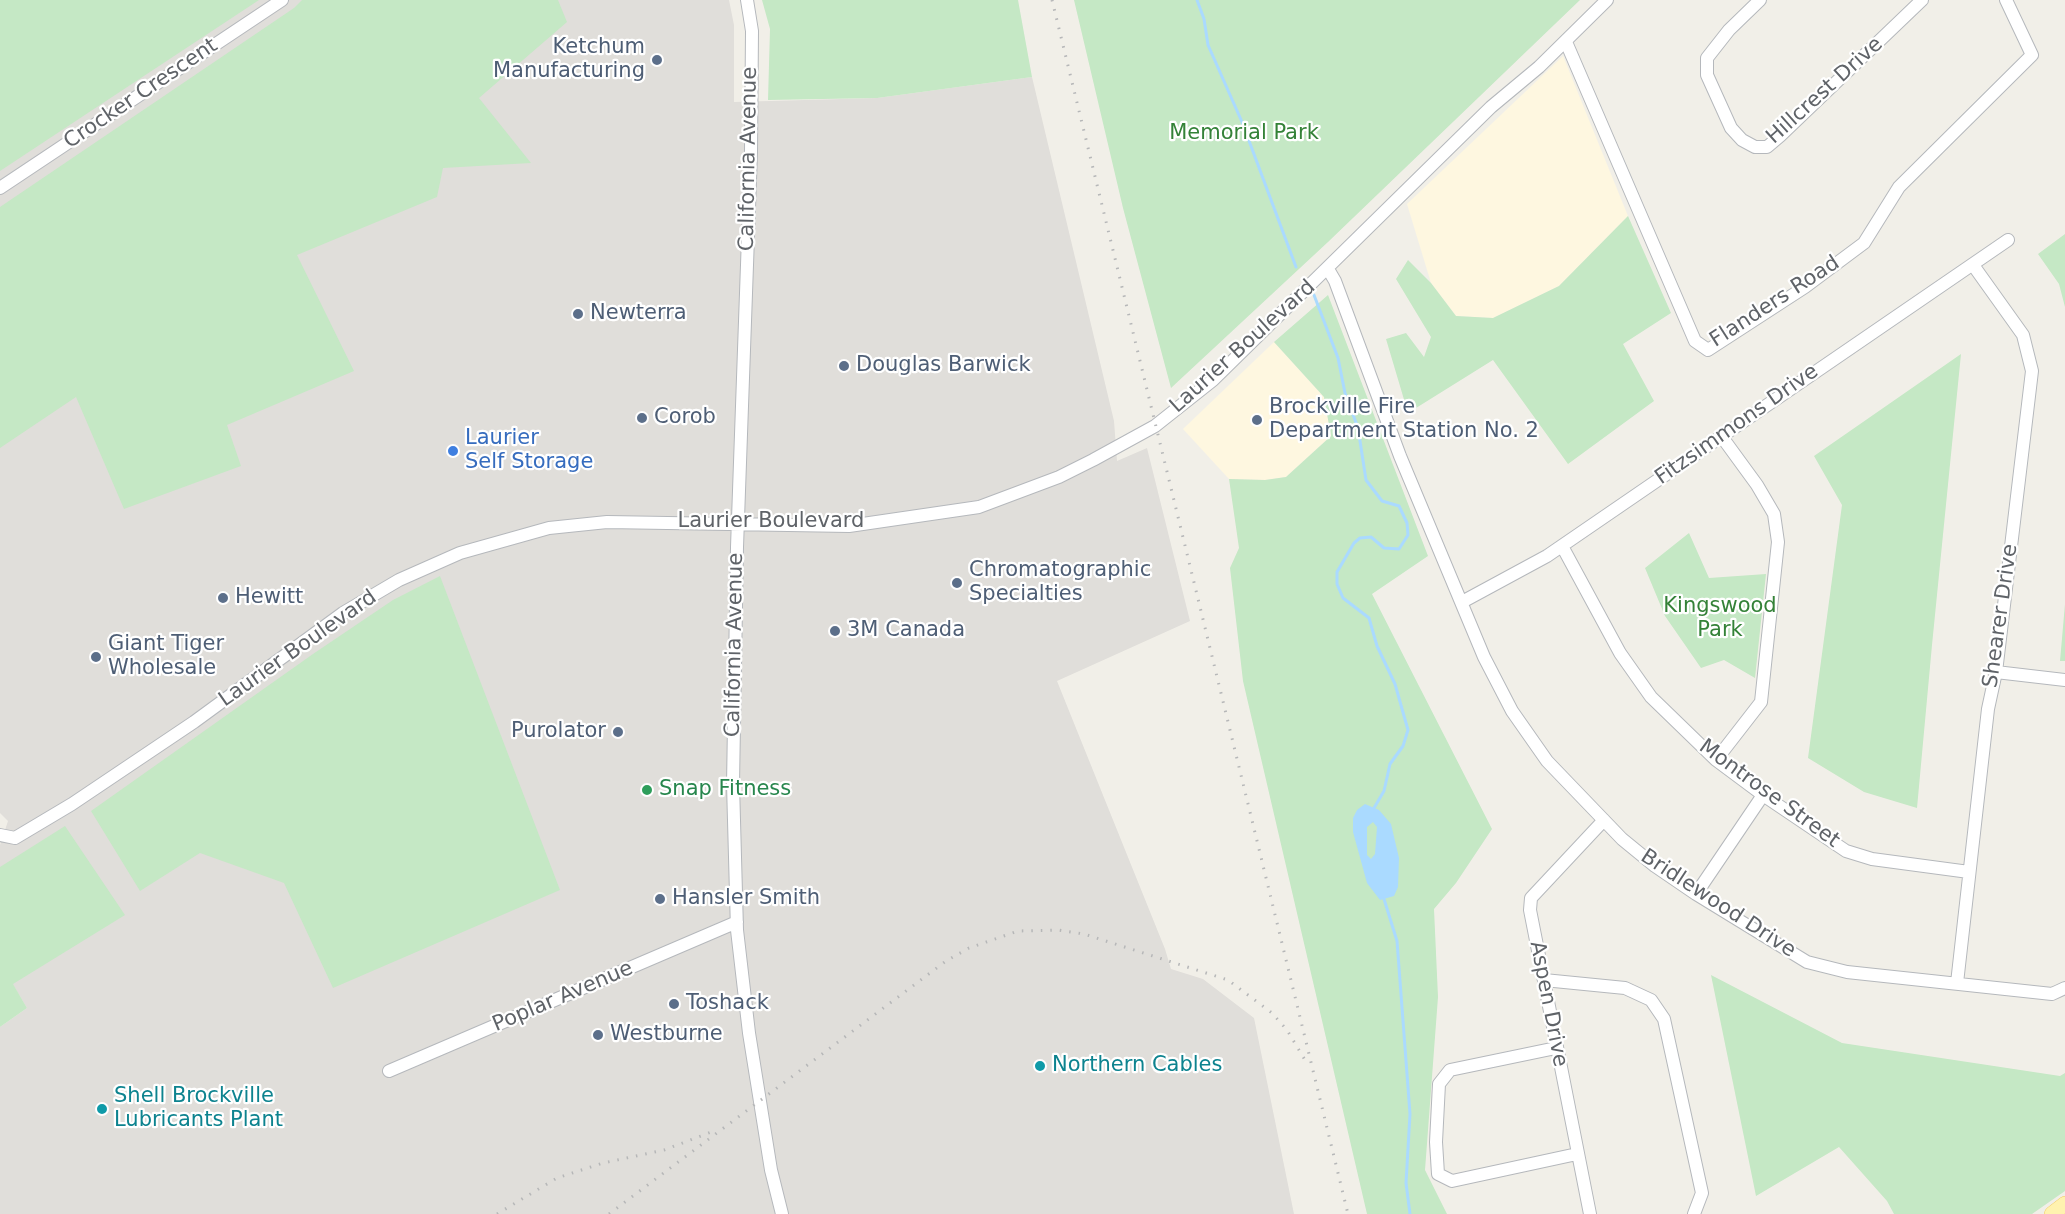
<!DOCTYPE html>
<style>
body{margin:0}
canvas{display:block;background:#f1efe8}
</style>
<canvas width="2065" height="1214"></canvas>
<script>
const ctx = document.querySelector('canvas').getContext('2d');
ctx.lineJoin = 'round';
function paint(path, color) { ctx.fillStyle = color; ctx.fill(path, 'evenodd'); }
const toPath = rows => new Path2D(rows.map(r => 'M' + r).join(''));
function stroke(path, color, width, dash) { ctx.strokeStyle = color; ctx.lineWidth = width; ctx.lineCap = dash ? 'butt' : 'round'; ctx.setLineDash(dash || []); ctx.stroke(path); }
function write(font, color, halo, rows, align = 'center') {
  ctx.font = font + ' "DejaVu Sans",sans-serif'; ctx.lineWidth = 4.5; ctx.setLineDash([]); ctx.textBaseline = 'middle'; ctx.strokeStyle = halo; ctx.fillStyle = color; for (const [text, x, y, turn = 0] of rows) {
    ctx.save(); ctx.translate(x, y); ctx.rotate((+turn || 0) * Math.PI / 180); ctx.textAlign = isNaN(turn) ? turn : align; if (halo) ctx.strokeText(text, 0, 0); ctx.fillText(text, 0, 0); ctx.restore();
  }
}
const commercial = toPath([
 [1563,56,1628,216,1559,286,1493,318,1456,316,1431,283,1407,204],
 [1274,342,1324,397,1331,436,1286,477,1265,480,1229,479,1183,429]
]);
const industrial = toPath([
 [0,0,729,0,734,25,734,102,877,98,1032,77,1114,421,1117,461,1147,448,1190,621,1057,681,1165,949,1171,969,1203,979,1254,1018,1294,1214,0,1214,0,1027,27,1008,0,963,0,845,8,821,0,813]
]);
const green = toPath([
 [0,0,259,0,0,171],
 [302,0,558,0,567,22,479,98,531,163,443,168,437,197,297,255,354,371,227,425,241,466,124,509,76,397,0,448,0,207,294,8],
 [762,0,1018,0,1032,77,877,98,768,100,770,29],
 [1074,0,1580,0,1328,242,1171,388,1123,208],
 [1628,216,1671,313,1623,344,1654,401,1568,464,1493,360,1408,413,1386,339,1406,333,1424,357,1431,337,1396,279,1408,260,1431,283,1456,316,1493,318,1559,286],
 [2065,234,2065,307,2059,284,2038,254],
 [1328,295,1428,556,1372,594,1492,829,1456,883,1434,909,1438,997,1425,1170,1447,1214,1367,1214,1243,681,1230,568,1239,548,1229,479,1265,480,1286,477,1331,436,1324,397,1274,342],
 [1961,354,1932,645,1917,808,1864,792,1808,758,1842,505,1814,456],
 [1689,533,1709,578,1766,574,1755,678,1724,660,1701,668,1665,616,1645,568],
 [440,576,560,890,333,988,284,883,200,853,140,891,91,811,313,654,393,600],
 [2065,604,2065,661,2060,661],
 [65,826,125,915,13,984,27,1008,0,1027,0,867],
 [1711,975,1842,1043,2060,1076,2065,1073,2065,1191,2032,1214,1894,1214,1887,1201,1839,1147,1756,1196]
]);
const water = toPath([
 [1365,804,1379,810,1391,824,1399,858,1398,887,1394,896,1380,900,1367,883,1353,832,1353,818,1357,810],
 [1373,822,1377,827,1375,854,1371,859,1367,855,1367,827]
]);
const stream = toPath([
 [1197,0,1204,19,1208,45,1242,122,1296,267],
 [1314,295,1338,358,1345,393,1358,428,1366,480,1382,501,1399,506,1407,523,1408,535,1399,549,1384,548,1371,537,1360,538,1354,543,1337,572,1337,584,1343,598,1369,618,1377,646,1395,684,1408,730,1403,746,1390,764,1384,791,1374,808],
 [1384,899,1397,941,1410,1114,1406,1183,1410,1214]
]);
const minor = toPath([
 [747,0,752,31,751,152,737,547,733,784,737,930,749,1033,771,1170,782,1214],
 [1760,0,1729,30,1707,58,1707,75,1731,128,1742,140,1755,147,1767,147,1780,136,1922,0],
 [1566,42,1695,341,1708,350,1805,287,1864,243,1899,187,2032,55,2006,0],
 [0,188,282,0],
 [1328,269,1335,281,1400,456,1484,657,1512,711,1547,761,1622,839,1655,866,1696,894,1807,962,1847,972,2052,994,2065,988],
 [1562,546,1620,653,1651,697,1716,760,1763,795,1846,851,1872,859,1969,872],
 [1462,602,1547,556,2008,240],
 [1996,672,2065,680],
 [1716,760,1761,702,1778,542,1774,514,1757,485,1722,437],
 [0,835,15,838,72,804,194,722,343,613,399,580,460,553,549,528,607,522,849,526,979,507,1059,477,1093,460,1155,426,1213,380,1491,107,1539,67,1607,0],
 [1696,894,1763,795],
 [1544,980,1625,988,1651,1000,1664,1019,1702,1193,1694,1214],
 [1957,983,1988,709,1996,672,2032,371,2023,335,1973,265],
 [1556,1048,1450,1070,1439,1084,1436,1142,1438,1174,1452,1181,1577,1154],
 [389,1071,737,922],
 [1590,1214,1530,910,1531,898,1604,820]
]);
const major = toPath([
 [2052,1214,2065,1204]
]);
const rail = toPath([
 [1052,0,1348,1214],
 [497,1214,557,1178,603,1163,664,1150,714,1131],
 [609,1214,946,961,969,948,1018,931,1058,930,1084,934,1228,980,1272,1013,1287,1030,1305,1060]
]);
const markers = [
 [657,60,6,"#5c6f8a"],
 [578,314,6,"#5c6f8a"],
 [844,366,6,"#5c6f8a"],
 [642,418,6,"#5c6f8a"],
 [1257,420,6,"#5c6f8a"],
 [453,451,6,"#3f7fe0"],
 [957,583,6,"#5c6f8a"],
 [223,598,6,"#5c6f8a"],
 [835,631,6,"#5c6f8a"],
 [96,657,6,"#5c6f8a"],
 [618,732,6,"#5c6f8a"],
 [647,790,6,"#2e9e5b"],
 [660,899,6,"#5c6f8a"],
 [674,1004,6,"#5c6f8a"],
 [598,1035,6,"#5c6f8a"],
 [1040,1066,6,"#0f9aa8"],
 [102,1109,6,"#0f9aa8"]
];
const serviceNames = [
 ["Ketchum",645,48,"right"],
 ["Manufacturing",645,72,"right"],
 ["Newterra",590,314],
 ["Douglas Barwick",856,366],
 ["Brockville Fire",1269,408],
 ["Department Station No. 2",1269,432],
 ["Corob",654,418],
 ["Chromatographic",969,571],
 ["Specialties",969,595],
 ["Hewitt",235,598],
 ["3M Canada",847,631],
 ["Giant Tiger",108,645],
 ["Wholesale",108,669],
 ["Purolator",606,732,"right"],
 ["Hansler Smith",672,899],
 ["Toshack",686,1004],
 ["Westburne",610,1035]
];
const streetNames = [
 ["Hillcrest Drive",1825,91,-42],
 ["Crocker Crescent",141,94,-34],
 ["California Avenue",749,159,-89],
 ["Flanders Road",1775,302,-33],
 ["Laurier Boulevard",1243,347,-42],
 ["Fitzsimmons Drive",1737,425,-35],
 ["Laurier Boulevard",771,522],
 ["Shearer Drive",2001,616,-82],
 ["California Avenue",735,645,-89],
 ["Laurier Boulevard",298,649,-35],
 ["Montrose Street",1769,794,36],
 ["Bridlewood Drive",1718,904,33],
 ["Poplar Avenue",563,997,-23],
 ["Aspen Drive",1548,1004,79]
];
const parkNames = [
 ["Memorial Park",1244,134],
 ["Kingswood",1720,607],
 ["Park",1720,631]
];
const shopNames = [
 ["Laurier",465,439],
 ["Self Storage",465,463]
];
const leisureNames = [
 ["Snap Fitness",659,790]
];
const cultureNames = [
 ["Northern Cables",1052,1066],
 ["Shell Brockville",114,1097],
 ["Lubricants Plant",114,1121]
];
paint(commercial, '#fef7e0');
paint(industrial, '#e0deda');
paint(green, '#c5e8c5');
paint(water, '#aadaff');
stroke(stream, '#aadaff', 3);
stroke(minor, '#b5b8bc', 14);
stroke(major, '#f2c960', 16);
stroke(minor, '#fff', 12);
stroke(major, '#fff2af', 15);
stroke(rail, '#b6b7b8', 3, [1.5, 8]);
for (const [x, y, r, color] of markers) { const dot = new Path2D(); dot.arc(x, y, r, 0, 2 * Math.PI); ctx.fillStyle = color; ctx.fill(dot); stroke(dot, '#fff', 2); }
write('21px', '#4e5e75', '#fff', serviceNames, 'left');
write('21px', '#5f6368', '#fff', streetNames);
write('21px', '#348238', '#fff', parkNames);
write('21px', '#366cbe', '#fff', shopNames, 'left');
write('21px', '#27864d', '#fff', leisureNames, 'left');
write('21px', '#0d838f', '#fff', cultureNames, 'left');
</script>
